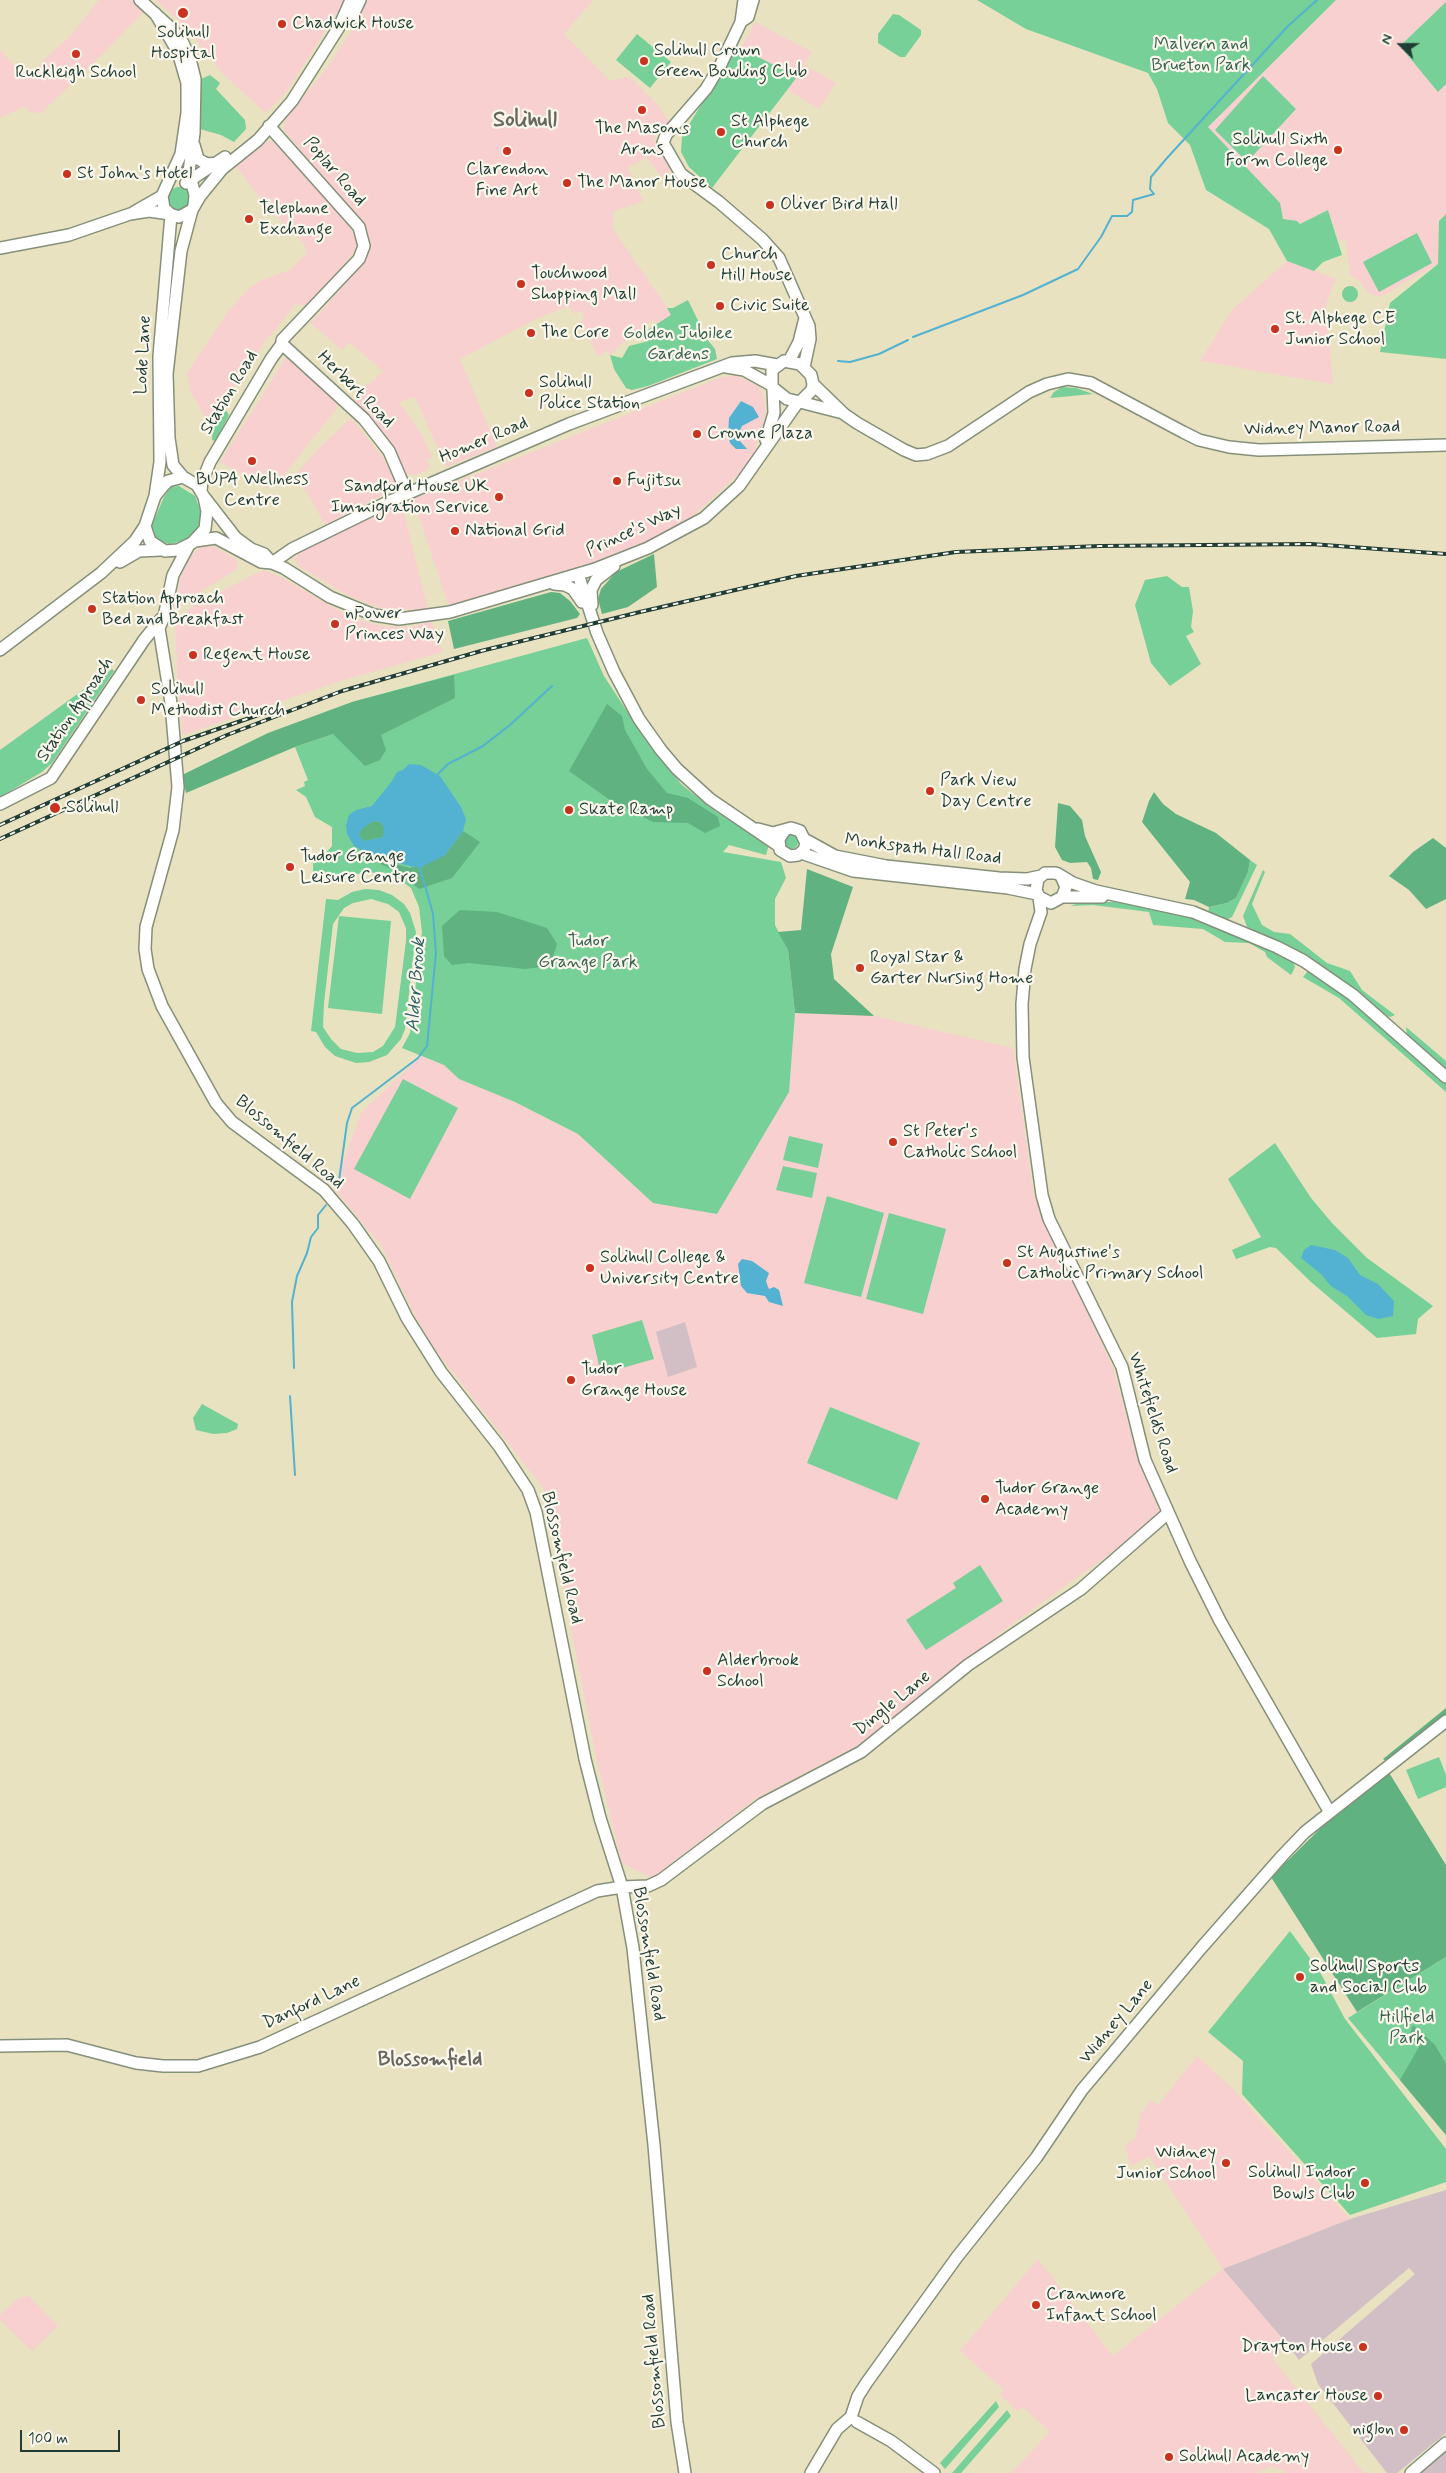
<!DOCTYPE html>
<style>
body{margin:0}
#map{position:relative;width:1446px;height:2473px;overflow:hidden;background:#e9e2c1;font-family:Mynerve,sans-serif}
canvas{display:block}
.north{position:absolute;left:1376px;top:20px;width:50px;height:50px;-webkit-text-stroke:4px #fbf7ec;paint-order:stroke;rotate:292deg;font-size:14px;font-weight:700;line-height:20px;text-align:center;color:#1f3d34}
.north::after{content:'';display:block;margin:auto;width:18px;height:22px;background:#1f3d34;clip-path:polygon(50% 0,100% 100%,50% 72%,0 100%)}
.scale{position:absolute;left:20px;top:2430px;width:100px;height:22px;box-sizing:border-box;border:2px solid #1f3d34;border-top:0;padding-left:6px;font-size:15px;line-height:18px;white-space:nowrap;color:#1f3d34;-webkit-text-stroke:4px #fbf7ec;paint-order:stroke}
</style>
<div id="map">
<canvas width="1446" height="2473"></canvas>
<div class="north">N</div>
<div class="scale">100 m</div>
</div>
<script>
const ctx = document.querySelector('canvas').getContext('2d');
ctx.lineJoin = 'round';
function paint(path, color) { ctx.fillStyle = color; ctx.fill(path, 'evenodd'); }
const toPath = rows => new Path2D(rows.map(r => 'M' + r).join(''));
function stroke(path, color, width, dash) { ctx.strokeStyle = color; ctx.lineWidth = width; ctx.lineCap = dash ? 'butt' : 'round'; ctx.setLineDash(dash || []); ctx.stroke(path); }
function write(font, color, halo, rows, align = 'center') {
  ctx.font = font + ' Mynerve,sans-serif'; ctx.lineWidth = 4.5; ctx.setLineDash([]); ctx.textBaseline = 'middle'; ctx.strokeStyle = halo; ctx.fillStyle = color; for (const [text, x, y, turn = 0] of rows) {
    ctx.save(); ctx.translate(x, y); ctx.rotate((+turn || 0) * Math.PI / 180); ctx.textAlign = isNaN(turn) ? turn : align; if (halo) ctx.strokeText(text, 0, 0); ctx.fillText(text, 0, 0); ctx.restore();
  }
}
const built = toPath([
 [99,0,133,0,144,11,106,51,41,113,29,112,25,106,0,118,0,50,27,80,46,58,72,34],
 [155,0,345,0,287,91,266,113,224,75,184,25],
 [365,0,593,0,564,34,610,81,630,77,656,103,669,122,653,139,674,168,662,177,647,158,628,167,643,201,614,211,612,227,672,315,657,324,654,320,644,326,647,331,627,338,611,355,607,350,598,357,581,321,585,318,582,313,580,310,574,314,569,306,536,319,460,359,497,447,446,467,415,397,399,402,421,433,432,457,427,460,429,466,426,471,414,475,410,474,404,476,353,403,361,387,372,382,383,371,349,342,342,350,311,323,362,264,369,249,369,237,363,226,283,129,287,117,329,65,356,24],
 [1336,0,1446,0,1446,214,1439,221,1438,264,1380,297,1368,293,1360,281,1350,275,1346,240,1339,241,1328,210,1300,224,1297,221,1283,219,1208,127],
 [755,22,812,52,804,65,836,83,819,109,787,89,797,77,741,48],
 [267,140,276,143,284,150,346,222,356,236,355,250,309,307,296,304,265,342,209,424,191,393,187,373,226,314,249,288,260,281,290,270,307,253,304,244,269,209,233,163],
 [1287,261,1336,279,1326,304,1333,384,1200,361,1232,310],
 [287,356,318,381,340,404,285,474,267,488,220,462],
 [735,376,756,384,761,390,764,399,766,412,751,463,688,520,649,544,555,576,449,607,413,499,722,377],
 [351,418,382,456,398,487,325,525,307,492,292,478,316,451],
 [402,505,428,609,388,610,372,605,351,597,298,566,295,559,299,550,374,515],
 [214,546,237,560,237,569,174,608,184,564,199,548],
 [263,570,281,577,351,618,383,626,412,627,431,621,443,652,340,681,183,735,178,694,175,619,195,605],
 [795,1013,874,1016,1013,1048,1033,1192,1113,1368,1131,1435,1161,1517,1008,1627,868,1740,755,1799,652,1878,622,1863,596,1757,544,1489,433,1347,412,1310,381,1245,334,1189,361,1113,421,1056,444,1065,459,1079,515,1102,578,1134,653,1203,661,1204,789,1092],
 [1197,2056,1229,2085,1350,2219,1223,2269,1287,2344,1272,2358,1364,2473,1286,2473,1283,2470,1270,2467,1256,2473,1011,2473,1050,2432,1023,2407,1018,2411,1000,2395,1004,2390,960,2351,1038,2259,1113,2356,1223,2269,1149,2156,1131,2166,1125,2145,1135,2139,1141,2113,1151,2100,1158,2105],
 [29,2296,58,2326,32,2351,0,2320,0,2315,17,2299]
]);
const industrial = toPath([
 [685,1322,697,1367,668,1377,656,1332],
 [1446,2190,1446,2433,1397,2473,1387,2473,1318,2384,1311,2364,1415,2274,1409,2268,1299,2360,1287,2344,1223,2269,1350,2219],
 [1446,2449,1446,2473,1418,2473]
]);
const green = toPath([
 [977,0,1336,0,1208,127,1280,203,1283,219,1297,221,1300,224,1328,210,1342,255,1323,262,1314,271,1287,261,1269,229,1206,190,1190,145,1168,123,1157,89,1148,73,1026,29],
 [1446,2,1446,84,1438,92,1400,46],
 [893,14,899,15,921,30,921,35,905,57,900,57,878,43,878,34],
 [637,34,671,62,650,88,616,60],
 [737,46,797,77,712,188,689,167,681,152,682,136],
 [210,75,220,83,216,89,245,120,246,129,234,142,221,135,200,129,198,83,201,79],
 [1263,76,1296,109,1247,162,1215,130],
 '167 199a12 12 0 1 1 24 0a12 12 0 1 1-24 0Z',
 [1446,214,1446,359,1380,352,1390,303,1438,264,1439,221],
 [1417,233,1432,263,1379,292,1363,262],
 '1342 294a8 8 0 1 1 16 0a8 8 0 1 1-16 0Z',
 [688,300,707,339,715,349,717,359,648,386,632,390,626,388,614,369,610,355,622,358,629,346,645,342,646,331,671,315,667,308,673,308],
 [1062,387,1076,388,1093,394,1050,398,1054,392],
 [223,406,229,415,215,441,212,440,213,421],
 [179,486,195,496,202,515,196,533,188,540,169,544,156,539,152,533,152,525,164,497,171,487],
 [1167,576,1182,587,1189,587,1193,611,1191,627,1194,632,1186,636,1201,664,1170,686,1151,663,1135,605,1145,580],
 [587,638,604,676,645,739,682,785,715,811,769,845,766,855,729,845,723,852,781,862,786,878,775,899,775,925,788,950,795,1013,789,1092,717,1214,653,1203,578,1134,515,1102,459,1079,444,1065,402,1048,410,1033,422,932,419,907,411,888,394,876,382,872,313,877,313,858,323,856,332,846,332,827,315,817,306,797,296,790,305,786,304,782,308,780,295,747,333,734,352,702],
 [112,669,114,671,52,763,42,772,0,797,0,750],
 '784 842a7 7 0 1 1 14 0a7 7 0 1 1-14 0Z',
 [1250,860,1257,865,1232,917,1226,920,1208,913,1209,907,1227,903,1236,898,1248,872],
 [1263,870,1265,872,1252,904,1262,925,1274,932,1290,934,1327,963,1350,971,1362,990,1395,1015,1390,1017,1385,1015,1340,979,1247,927,1243,916],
 [365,889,379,890,392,895,404,904,410,913,416,932,405,1029,401,1039,387,1055,369,1062,356,1063,335,1056,325,1047,316,1032,311,1031,326,899,338,900,352,892],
 [371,899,388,904,399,912,406,928,406,941,395,1027,383,1046,373,1052,357,1053,341,1049,331,1039,323,1027,324,1003,333,924,344,908,353,903],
 [1082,902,1115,902,1156,907,1207,921,1292,959,1295,967,1291,975,1267,957,1265,952,1249,943,1225,942,1203,929,1153,925,1149,912,1093,905,1070,906],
 [339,916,391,921,382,1014,328,1008],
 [1308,971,1312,971,1334,985,1446,1082,1446,1092,1339,998,1303,977],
 [1406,1027,1446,1061,1446,1072,1407,1035],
 [403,1079,458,1108,410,1199,354,1169],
 [789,1136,823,1144,818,1168,783,1160],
 [1275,1143,1311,1198,1332,1223,1367,1258,1433,1306,1418,1319,1416,1334,1377,1338,1311,1282,1276,1248,1270,1247,1236,1259,1232,1250,1261,1237,1228,1179],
 [783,1166,817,1173,812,1198,776,1190],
 [827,1196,884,1213,861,1297,804,1283],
 [889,1213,946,1229,923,1314,866,1299],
 [642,1320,654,1359,601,1374,592,1335],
 [202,1404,238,1424,237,1429,227,1433,213,1434,196,1430,193,1418],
 [830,1407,920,1443,897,1500,807,1463],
 [980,1565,1003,1601,926,1650,906,1620,956,1588,953,1583],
 [1439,1757,1446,1775,1446,1787,1418,1799,1406,1770],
 [1290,1931,1320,1972,1345,2019,1446,2149,1446,2182,1350,2215,1242,2094,1243,2061,1208,2032],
 [1446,1957,1446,2135,1348,2018],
 [996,2401,999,2407,945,2469,940,2463],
 [1007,2410,1011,2416,961,2473,952,2473]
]);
const forest = toPath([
 [654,554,657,587,628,607,602,614,598,599,601,589,616,572],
 [551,592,560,593,570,601,580,614,577,618,454,649,448,621],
 [454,675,455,698,381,735,386,750,380,760,365,766,333,734,295,747,186,793,182,775,268,733,352,702],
 [607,704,622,716,625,730,647,769,667,793,688,798,718,817,720,826,705,833,688,823,653,822,610,800,569,771],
 [1154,792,1163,804,1176,814,1216,833,1250,860,1248,872,1236,898,1227,903,1209,907,1194,900,1185,899,1190,882,1142,822,1149,801],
 [1058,803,1070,806,1082,820,1085,836,1101,872,1098,880,1093,879,1091,868,1087,862,1070,863,1062,860,1055,847],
 [373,821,380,822,385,827,383,837,364,841,359,835,362,828],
 [463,831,480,842,452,878,419,889,400,873,380,864,377,859,410,868,445,855],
 [1433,838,1446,848,1446,899,1426,909,1409,890,1389,876,1413,852],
 [807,869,853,887,831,954,834,979,874,1016,795,1013,788,950,778,932,801,930],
 [460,910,497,912,547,928,557,944,550,966,525,969,469,963,452,965,444,956,442,926],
 [1446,1708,1446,1714,1386,1761,1383,1759],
 [1388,1771,1446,1865,1446,1957,1357,2012,1271,1877,1331,1818],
 [1413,2025,1435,2045,1446,2064,1446,2135,1400,2080,1419,2047,1410,2034]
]);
const water = toPath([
 [741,401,753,407,759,417,742,426,739,433,739,440,747,449,736,449,730,443,728,434,729,418],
 [409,764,421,765,440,776,461,807,466,819,463,831,445,855,420,868,377,859,354,846,347,834,346,825,349,815,356,810,372,806,392,781,397,772,403,770],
 [373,821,380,822,384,827,383,837,364,841,359,835,362,829],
 [1311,1245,1335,1250,1348,1258,1360,1275,1378,1284,1394,1301,1393,1316,1378,1319,1366,1315,1347,1296,1331,1286,1321,1274,1301,1258,1304,1250],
 [742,1259,752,1261,769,1273,766,1281,768,1287,769,1289,774,1287,779,1290,783,1306,769,1302,765,1296,747,1293,741,1286,738,1264]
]);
const stream = toPath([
 [913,337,1023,295,1078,269,1101,237,1112,216,1127,216,1132,212,1133,200,1154,194,1150,189,1151,177,1167,158,1288,26,1317,0],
 [838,361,850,362,879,354,908,340],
 [438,774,448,764,483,746,510,725,552,686],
 [338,1188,347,1123,352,1108,418,1058,427,1046,436,953,433,914,420,868],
 [294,1368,292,1302,297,1276,307,1253,311,1237,318,1228,318,1215,326,1205],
 [290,1396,295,1475]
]);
const secondary = toPath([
 [140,0,172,29,183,43,190,59,195,79,194,133,189,172,195,195,194,205],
 [744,0,741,22,721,64,706,89,666,135,663,143,681,174,719,202,762,239,779,258,809,326,810,339,804,367],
 [155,13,178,52,187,83,187,113,181,154,162,196,164,208,170,214,179,217,192,210,200,196,222,169,258,140,292,101,339,27,351,0],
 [350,21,360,0],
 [742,21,748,17,753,0],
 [194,145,198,159,207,164,218,163],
 [186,183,225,157],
 [134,212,162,196],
 [0,248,69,235,130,214,149,211,170,214],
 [282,344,364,419,389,451,407,493],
 [784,361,800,364,811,375,813,384,812,390,800,402,787,399,772,387,772,370,784,361],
 [789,361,799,342,805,318],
 [726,367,744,370,771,385],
 [813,384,844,414,857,423,904,450,916,455,927,454,948,446,1029,392,1047,384,1068,379,1091,383,1183,432,1199,440,1229,447,1259,450,1446,445],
 [800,402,839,412],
 [766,440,774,413,773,389],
 [183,477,173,465,169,438,167,374,181,251,192,210],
 [183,477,197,485,204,497,207,511,205,529,192,543,178,550,165,551,150,541,145,526,155,496,164,485,168,481,183,477],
 [201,490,202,482,210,462,271,359,282,344,282,340,359,259,364,246,359,227,269,126],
 [155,496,160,462,159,356,171,215],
 [205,498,236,538,251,549,264,554,272,563],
 [195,541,216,538,261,562,272,563,284,568,330,597,374,615,399,619,450,612,595,569,648,548,704,518,739,486,798,402],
 [189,545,173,575,164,617,159,628,171,703,178,787,173,830,146,927,145,949,148,969,162,1006,216,1103,232,1122,324,1190,353,1224,379,1261,407,1318,441,1372,499,1446,528,1490,536,1512,585,1759,600,1818,622,1887,633,1948,654,2145,677,2422,685,2473],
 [120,562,139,551,161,550],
 [272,563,292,549,388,502,569,424,732,363,755,361,777,365],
 [578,574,597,633,614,672,639,719,661,750,677,769,710,799,779,846],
 [554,584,565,585,573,589,582,602],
 [592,605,591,590,596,580,614,566],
 [0,650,101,573,135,541,145,526],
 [0,804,51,778,144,640,161,619],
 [758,829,773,833,791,828,800,831,806,843,804,850,798,855,790,856,780,850,779,839,785,830],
 [806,840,835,856,886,866,999,878,1027,879,1041,876],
 [801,853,853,871,1008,888,1037,894],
 [1061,876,1066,887,1062,897,1051,903,1039,897,1036,890,1038,879,1045,873,1055,873,1058,874,1073,883,1096,891,1193,912,1277,947,1304,961,1353,995,1446,1077],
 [1039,897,1041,912,1030,944,1025,969,1022,1004,1023,1057,1042,1195,1049,1219,1122,1367,1145,1460,1190,1561,1220,1621,1329,1811],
 [1062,897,1102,897],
 [0,2046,67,2045,136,2063,163,2066,198,2066,260,2047,597,1891,622,1887,648,1886,661,1880,762,1804,861,1752,968,1665,1081,1589,1168,1513],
 [851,2417,858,2396,867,2382,957,2257,1036,2158,1082,2090,1202,1947,1283,1855,1305,1832,1446,1721],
 [857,2422,891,2441,934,2473],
 [811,2473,837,2429,851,2417],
 [1411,2473,1446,2443]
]);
const rail = toPath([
 [0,825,183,741,267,712],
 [0,839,227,735,342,691,481,651,640,612,796,576,956,552,1100,546,1311,544,1446,554]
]);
const markers = [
 [183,13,6,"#c8321e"],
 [282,24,5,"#c8321e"],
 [76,54,5,"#c8321e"],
 [644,61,5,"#c8321e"],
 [642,110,5,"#c8321e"],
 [721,132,5,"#c8321e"],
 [1338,150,5,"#c8321e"],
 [507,151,5,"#c8321e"],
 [67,174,5,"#c8321e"],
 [567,183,5,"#c8321e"],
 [770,205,5,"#c8321e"],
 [249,219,5,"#c8321e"],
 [711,265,5,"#c8321e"],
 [521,284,5,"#c8321e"],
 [720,306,5,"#c8321e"],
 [1275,329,5,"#c8321e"],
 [531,333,5,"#c8321e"],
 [529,393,5,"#c8321e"],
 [697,434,5,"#c8321e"],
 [252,461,5,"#c8321e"],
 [617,481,5,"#c8321e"],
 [499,497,5,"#c8321e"],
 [455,531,5,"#c8321e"],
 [92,609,5,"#c8321e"],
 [335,624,5,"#c8321e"],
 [193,655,5,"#c8321e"],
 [141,700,5,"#c8321e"],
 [930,791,5,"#c8321e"],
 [55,808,6,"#c8321e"],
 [569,810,5,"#c8321e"],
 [290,867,5,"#c8321e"],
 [860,968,5,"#c8321e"],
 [893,1142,5,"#c8321e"],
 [1007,1263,5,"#c8321e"],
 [590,1268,5,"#c8321e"],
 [571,1380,5,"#c8321e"],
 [985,1499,5,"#c8321e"],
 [707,1671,5,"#c8321e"],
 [1300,1977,5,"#c8321e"],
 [1226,2163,5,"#c8321e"],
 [1365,2183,5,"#c8321e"],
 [1036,2305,5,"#c8321e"],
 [1363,2347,5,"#c8321e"],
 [1378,2396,5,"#c8321e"],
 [1404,2430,5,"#c8321e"],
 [1169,2457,5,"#c8321e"]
];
const poiNames = [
 ["Chadwick House",292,24],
 ["Solihull",183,33,"center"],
 ["Hospital",183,54,"center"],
 ["Solihull Crown",654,51],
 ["Green Bowling Club",654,72],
 ["Ruckleigh School",76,73,"center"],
 ["St Alphege",731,122],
 ["Church",731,143],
 ["The Masons",642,129,"center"],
 ["Arms",642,150,"center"],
 ["Solihull Sixth",1328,140,"right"],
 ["Form College",1328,161,"right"],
 ["Clarendon",507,170,"center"],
 ["Fine Art",507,191,"center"],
 ["St John's Hotel",77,174],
 ["The Manor House",577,183],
 ["Oliver Bird Hall",780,205],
 ["Telephone",259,209],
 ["Exchange",259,230],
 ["Church",721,255],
 ["Hill House",721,276],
 ["Touchwood",531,274],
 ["Shopping Mall",531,295],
 ["Civic Suite",730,306],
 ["St. Alphege CE",1285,319],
 ["Junior School",1285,340],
 ["The Core",541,333],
 ["Solihull",539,383],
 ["Police Station",539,404],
 ["Crowne Plaza",707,434],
 ["BUPA Wellness",252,480,"center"],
 ["Centre",252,501,"center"],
 ["Fujitsu",627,481],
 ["Sandford House UK",489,487,"right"],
 ["Immigration Service",489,508,"right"],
 ["National Grid",465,531],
 ["Station Approach",102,599],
 ["Bed and Breakfast",102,620],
 ["nPower",345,614],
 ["Princes Way",345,635],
 ["Regent House",203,655],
 ["Solihull",151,690],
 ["Methodist Church",151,711],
 ["Park View",940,781],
 ["Day Centre",940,802],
 ["Solihull",66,808],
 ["Skate Ramp",579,810],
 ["Tudor Grange",300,857],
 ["Leisure Centre",300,878],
 ["Royal Star &",870,958],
 ["Garter Nursing Home",870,979],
 ["St Peter's",903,1132],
 ["Catholic School",903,1153],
 ["St Augustine's",1017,1253],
 ["Catholic Primary School",1017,1274],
 ["Solihull College &",600,1258],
 ["University Centre",600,1279],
 ["Tudor",581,1370],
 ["Grange House",581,1391],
 ["Tudor Grange",995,1489],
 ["Academy",995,1510],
 ["Alderbrook",717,1661],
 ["School",717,1682],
 ["Solihull Sports",1310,1967],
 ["and Social Club",1310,1988],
 ["Widney",1216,2153,"right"],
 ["Junior School",1216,2174,"right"],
 ["Solihull Indoor",1355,2173,"right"],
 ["Bowls Club",1355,2194,"right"],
 ["Cranmore",1046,2295],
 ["Infant School",1046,2316],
 ["Drayton House",1353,2347,"right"],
 ["Lancaster House",1368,2396,"right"],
 ["niglon",1394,2430,"right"],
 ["Solihull Academy",1179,2457]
];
const parkNames = [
 ["Malvern and",1201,45],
 ["Brueton Park",1201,66],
 ["Golden Jubilee",678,334],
 ["Gardens",678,355],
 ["Tudor",588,942],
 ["Grange Park",588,963],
 ["Hillfield",1407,2018],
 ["Park",1407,2039]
];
const streetNames = [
 ["Poplar Road",334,172,49],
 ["Lode Lane",144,355,-87],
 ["Herbert Road",355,390,45],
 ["Station Road",230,393,-59],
 ["Widney Manor Road",1322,429,-1],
 ["Homer Road",484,441,-23],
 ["Prince's Way",634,531,-25],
 ["Station Approach",76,710,-56],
 ["Monkspath Hall Road",923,850,7],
 ["Blossomfield Road",289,1143,40],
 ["Whitefields Road",1152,1413,72],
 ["Blossomfield Road",561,1558,77],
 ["Dingle Lane",893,1704,-39],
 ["Blossomfield Road",648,1954,81],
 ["Danford Lane",312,2003,-25],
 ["Widney Lane",1117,2022,-50],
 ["Blossomfield Road",655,2361,-95]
];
const waterNames = [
 ["Alder Brook",417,985,-86]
];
const quarterNames = [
 ["Blossomfield",430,2061]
];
const districtNames = [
 ["Solihull",525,121]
];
paint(built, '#f7d0cf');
paint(industrial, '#d2bec5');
paint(green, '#76d097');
paint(forest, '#60b280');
paint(water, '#53b2d1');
stroke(stream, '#53b2d1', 2);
stroke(secondary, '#84907a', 14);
stroke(secondary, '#fff', 11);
stroke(rail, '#1f3d34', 4);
stroke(rail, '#fbf7ec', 2, [5.5]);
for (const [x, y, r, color] of markers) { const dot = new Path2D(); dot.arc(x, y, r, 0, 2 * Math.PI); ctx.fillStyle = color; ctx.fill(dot); stroke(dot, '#fbf7ec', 2); }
write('18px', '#1f3d34', '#fbf7ec', poiNames, 'left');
write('18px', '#35624d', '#fbf7ec', parkNames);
write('18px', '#1f3d34', '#fbf7ec', streetNames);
write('italic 19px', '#2f6063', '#fbf7ec', waterNames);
write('bold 20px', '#67665f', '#fbf7ec', quarterNames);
write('bold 22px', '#67665f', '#fbf7ec', districtNames);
</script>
